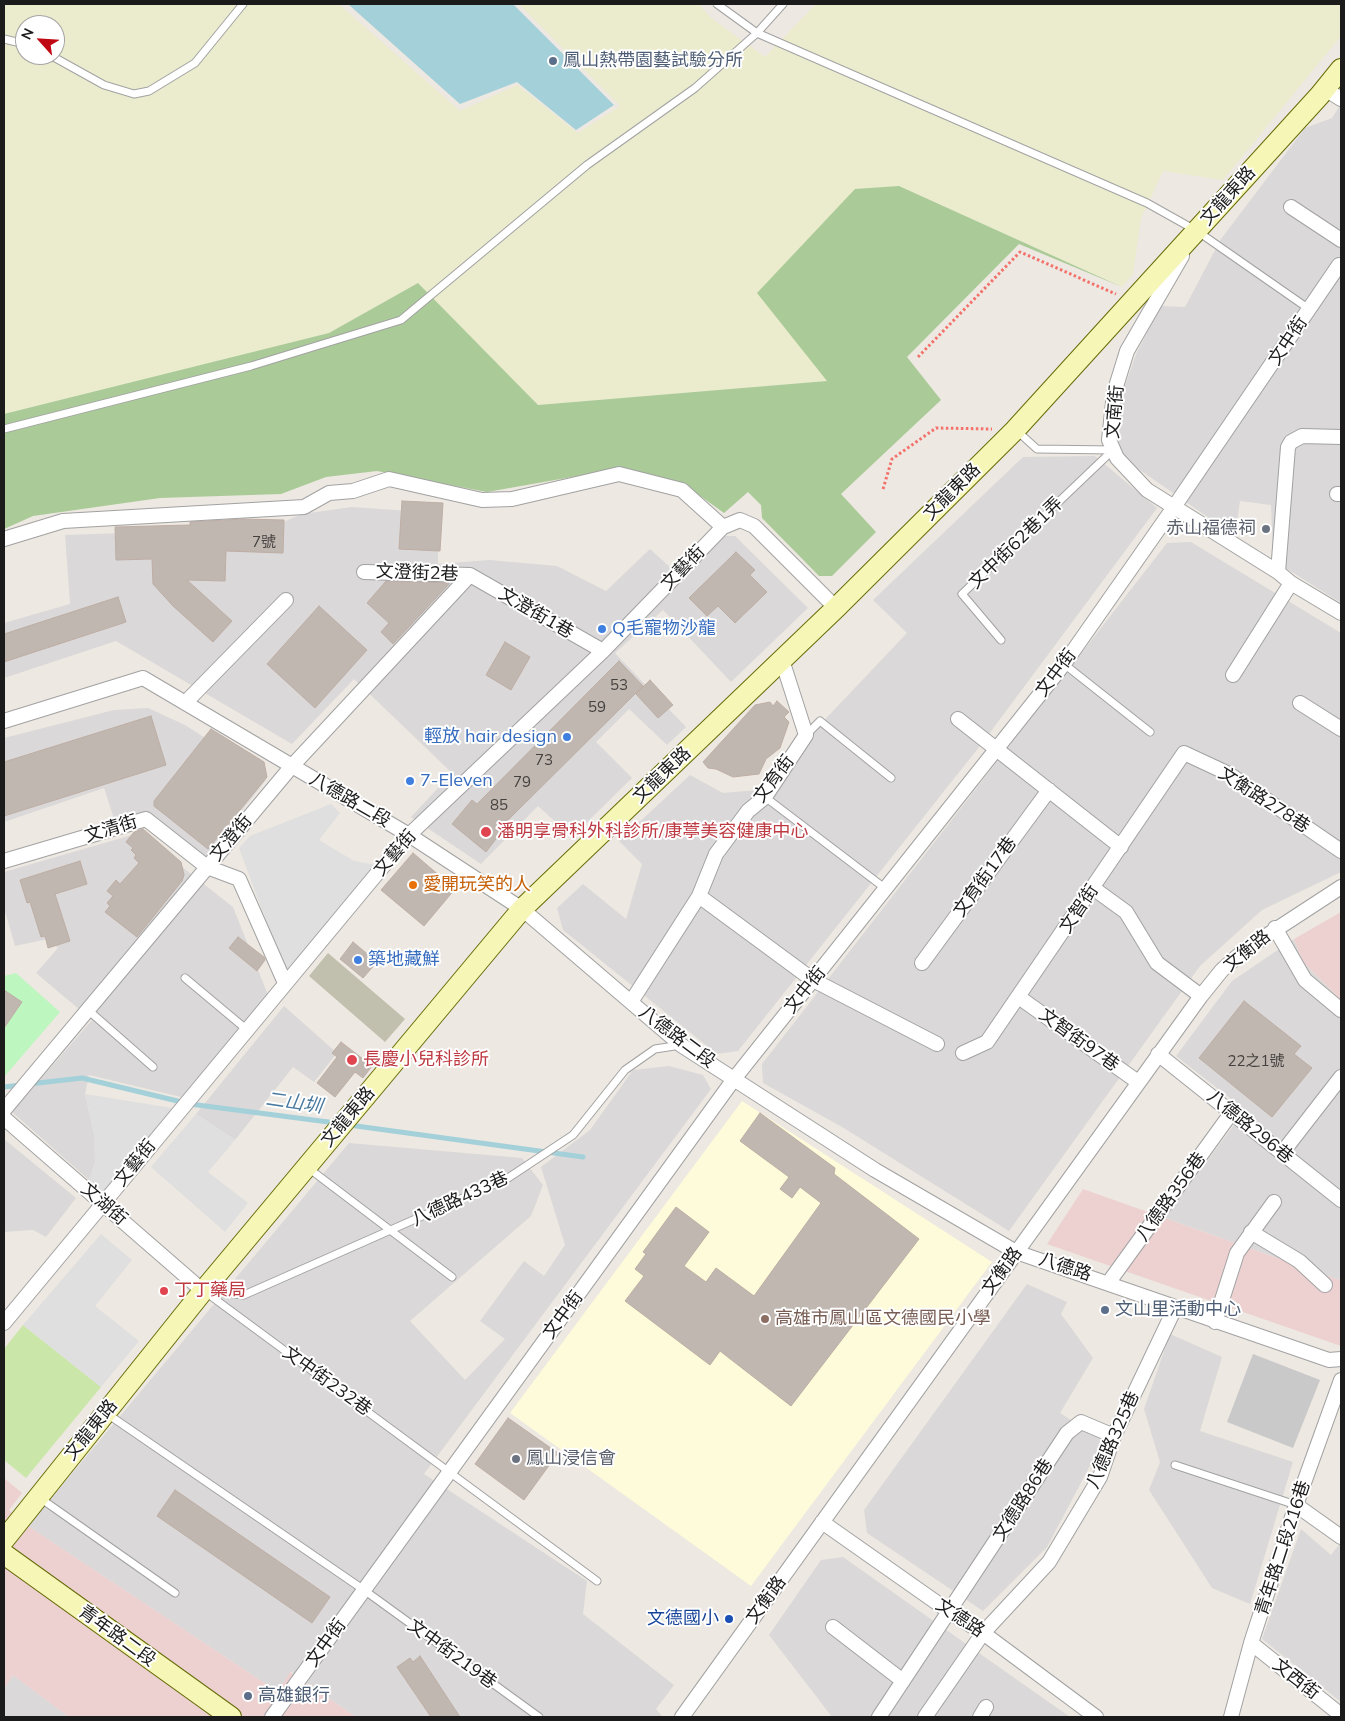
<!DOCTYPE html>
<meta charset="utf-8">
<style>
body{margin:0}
#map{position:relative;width:1345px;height:1721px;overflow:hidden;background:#ede8e1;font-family:Mulish,sans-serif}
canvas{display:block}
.frame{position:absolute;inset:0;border:5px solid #1b1b1b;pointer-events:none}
.north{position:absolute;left:15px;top:15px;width:50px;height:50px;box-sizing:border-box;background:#fff;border:1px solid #a4a4a4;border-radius:50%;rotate:296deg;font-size:14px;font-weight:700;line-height:20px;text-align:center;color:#1b1b1b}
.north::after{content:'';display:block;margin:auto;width:18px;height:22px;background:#bf0813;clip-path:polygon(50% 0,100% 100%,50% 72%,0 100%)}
</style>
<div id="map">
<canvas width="1345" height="1721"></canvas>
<div class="frame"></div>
<div class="north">N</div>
</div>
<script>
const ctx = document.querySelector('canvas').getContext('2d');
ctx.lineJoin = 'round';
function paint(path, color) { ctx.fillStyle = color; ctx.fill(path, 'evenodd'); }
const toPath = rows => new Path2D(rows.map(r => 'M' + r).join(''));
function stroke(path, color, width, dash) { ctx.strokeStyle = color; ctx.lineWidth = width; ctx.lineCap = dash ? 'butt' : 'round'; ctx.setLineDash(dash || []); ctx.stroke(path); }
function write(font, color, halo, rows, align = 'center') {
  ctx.font = font + ' Mulish,"Noto Sans TC",sans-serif'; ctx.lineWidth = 4; ctx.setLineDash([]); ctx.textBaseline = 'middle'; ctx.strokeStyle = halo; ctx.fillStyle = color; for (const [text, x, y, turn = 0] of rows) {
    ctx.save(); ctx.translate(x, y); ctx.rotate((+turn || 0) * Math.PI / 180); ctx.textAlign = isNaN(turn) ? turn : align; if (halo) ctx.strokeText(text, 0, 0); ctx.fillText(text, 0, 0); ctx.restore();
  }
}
const residential = toPath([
 [1341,104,1341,603,1273,560,1271,505,1240,501,1235,536,1127,461,1117,442,1121,396,1137,352,1161,306,1185,307,1221,239,1305,128,1332,118],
 [1095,456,1157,508,983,742,738,1051,717,1054,563,930,557,908,583,884,626,919,642,864,619,841,690,775,723,793,758,790,907,633,873,600,1023,457],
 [352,507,438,513,438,564,489,560,557,566,606,591,650,549,672,569,707,536,735,536,808,608,731,682,663,610,615,653,686,727,667,745,629,709,596,742,632,778,572,837,538,806,481,864,411,817,452,773,354,679,292,744,116,641,4,678,4,623,70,604,65,535,270,528,302,514],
 [1191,542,1341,633,1341,872,1262,910,1200,966,1009,1231,842,1127,763,1083,762,1064,1167,543],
 [148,708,185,725,244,763,266,780,204,859,141,812,115,822,104,788,4,822,4,738,114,710],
 [139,833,233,907,268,995,181,1097,89,1075,85,1094,94,1134,95,1162,89,1180,12,1112,92,1020,36,973,58,948,48,939,15,946,4,908,4,872],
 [1294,939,1303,962,1341,1000,1341,1277,1339,1280,1165,1218,1245,1110,1176,1056,1232,981],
 [284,1006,337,1053,314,1082,293,1067,235,1140,196,1114],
 [669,1066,703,1075,711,1089,424,1474,587,1581,583,1614,674,1685,656,1709,663,1717,356,1717,291,1672,278,1692,28,1526,349,1143,522,1158,543,1185,531,1216,410,1321,465,1380,505,1339,480,1321,524,1261,544,1276,565,1245,541,1167,590,1130,633,1070],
 [4,1139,76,1198,46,1237,33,1230,4,1232],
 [1027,1284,1067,1302,1061,1314,1093,1358,1060,1413,1103,1441,1047,1547,983,1611,867,1533,864,1510],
 [1170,1334,1222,1357,1200,1431,1293,1462,1250,1604,1212,1588,1149,1490,1160,1462,1144,1409],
 [1301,1529,1331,1555,1341,1542,1341,1702,1262,1639],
 [843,1557,996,1665,1070,1717,832,1717,769,1635,821,1560],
 [13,1675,69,1717,4,1717,4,1689]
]);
const commercial = toPath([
 [1341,912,1341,1000,1303,962,1294,939],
 [1083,1189,1339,1280,1341,1277,1341,1346,1047,1244],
 [4,1478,22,1493,9,1510,28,1526,278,1692,290,1672,356,1717,69,1717,13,1675,4,1689]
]);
const education = toPath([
 [742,1101,992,1262,751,1586,510,1413]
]);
const religious = toPath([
 [1253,1354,1320,1380,1293,1448,1227,1422]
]);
const construction = toPath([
 [328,953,405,1019,385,1042,309,976]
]);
const farmland = toPath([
 [4,4,339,4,460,111,517,85,578,133,620,106,519,4,699,4,711,18,765,57,816,4,1341,4,1341,36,1223,180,1163,171,1141,218,1133,274,1122,287,899,186,827,381,538,405,418,283,329,333,4,414],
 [25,25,55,25,55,55,25,55]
]);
const grass = toPath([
 [23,1325,101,1387,26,1478,4,1460,4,1349]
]);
const forest = toPath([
 [899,186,1122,287,1019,244,907,357,941,400,841,494,876,532,832,576,819,576,762,518,761,505,748,492,724,513,685,485,623,468,487,492,377,471,326,477,281,494,160,498,33,516,4,529,4,414,329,333,418,283,538,405,827,381,757,293,855,189]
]);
const park = toPath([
 [16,973,60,1012,4,1077,4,976]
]);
const parking = toPath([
 [331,804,340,813,319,840,354,861,376,865,312,940,286,974,239,848,250,836],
 [85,1094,172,1108,103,1193,89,1180,95,1162,94,1134],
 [196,1114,235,1140,208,1172,248,1203,225,1232,151,1167],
 [101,1234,132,1260,95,1306,139,1341,101,1387,23,1325]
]);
const water = toPath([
 [348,4,513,4,614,105,576,130,517,82,460,104]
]);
const stream = toPath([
 [29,1084,82,1078,190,1104,336,1123],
 [4,1087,21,1085],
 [349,1125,583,1157]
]);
const building = toPath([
 [402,501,443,503,440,551,399,549,402,501],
 [243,519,284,520,283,553,226,551,225,581,187,580,232,621,213,642,173,606,153,584,152,559,116,560,115,527,190,525,190,522,243,519],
 [736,552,755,570,750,575,767,592,735,623,718,606,707,616,689,598,736,552],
 [386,581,449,583,449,584,393,644,381,632,389,623,367,603,386,581],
 [118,597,126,622,4,662,4,634,118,597],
 [319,606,367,650,315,708,267,664,319,606],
 [505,642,530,657,511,690,486,675,505,642],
 [619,661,643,686,503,825,505,827,486,852,452,824,472,800,477,804,619,661],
 [650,680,673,705,658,718,636,694,650,680],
 [777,701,789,712,784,717,789,722,780,748,766,759,759,774,733,777,716,769,708,768,703,762,755,705,770,702,773,706,777,701],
 [151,716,166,765,4,816,4,762,151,716],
 [211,729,264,762,267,777,208,849,154,806,154,801,211,729],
 [143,829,181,862,184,875,182,881,137,937,105,912,110,906,107,903,113,896,107,891,116,880,120,884,139,863,134,858,136,855,131,850,133,848,126,842,134,832,143,829],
 [413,853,455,889,424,926,381,890,413,853],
 [80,861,87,884,55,894,70,941,48,948,45,936,41,937,30,902,27,903,20,880,80,861],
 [238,937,264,957,265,960,257,971,229,948,238,937],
 [353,942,377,962,363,978,340,959,353,942],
 [4,990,22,1002,4,1028,4,990],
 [1244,1001,1301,1046,1294,1054,1312,1068,1272,1117,1199,1058,1244,1001],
 [341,1042,372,1066,363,1078,355,1072,335,1097,317,1083,337,1057,332,1053,341,1042],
 [760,1113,835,1168,834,1174,919,1239,791,1406,720,1351,710,1365,625,1301,644,1276,635,1269,646,1254,643,1252,676,1207,709,1232,684,1266,706,1282,716,1268,754,1296,821,1203,800,1187,792,1198,780,1189,789,1177,740,1141,760,1113],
 [508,1418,558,1453,524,1500,475,1464,508,1418],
 [175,1490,330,1597,312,1623,157,1516,175,1490],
 [420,1656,460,1717,431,1717,397,1667,410,1658,413,1662,420,1656]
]);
const path = toPath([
 [918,357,1020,252,1116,294],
 [883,489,892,459,936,428,992,429]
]);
const lane = toPath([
 [717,4,757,33,1147,203,1197,231,1309,309],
 [4,39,25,44],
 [50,55,104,85,134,94,149,91,195,63,243,4],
 [4,429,251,366,401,320,587,165,695,88,757,33,783,4],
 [1016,430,1037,449,1113,450],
 [1001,640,962,594,1113,450],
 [1064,664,1150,732],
 [806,735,820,721,891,778],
 [765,797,886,889],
 [185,978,246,1029],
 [88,1010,153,1067],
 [307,1167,452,1277],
 [204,1291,597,1581],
 [206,1291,244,1295,508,1178,573,1135,625,1070,655,1049,681,1045],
 [106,1413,364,1590,539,1717],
 [1175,1465,1296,1505],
 [40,1498,175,1593]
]);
const street = toPath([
 [1325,89,1341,99],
 [1291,207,1341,240],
 [1182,256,1127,351,1114,393,1109,440,1117,458,1147,490,1278,572,1291,583,1341,613],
 [1337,494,1341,494],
 [4,539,63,521,304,507,329,493,353,491,389,479,482,500,512,499,619,474,682,490,723,527],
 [364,572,470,575,603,651],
 [1278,572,1288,447,1291,442,1302,436,1341,437],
 [782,660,806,735,765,797,748,811,716,854,699,896,813,980,937,1044],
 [1233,675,1291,583],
 [185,703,286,600],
 [1300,703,1341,729],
 [958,719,1121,847],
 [4,721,143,678,409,835,522,909,681,1045,875,1170,1016,1252,1329,1360,1341,1359],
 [4,861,146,819,207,867,239,879,285,983],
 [1093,888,1126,912,1157,963,1201,996],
 [1275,928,1305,980,1341,1010],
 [922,963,1049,790],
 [1020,998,1138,1082],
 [631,1002,699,896],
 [963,1053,987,1042,1184,753,1229,774,1341,851],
 [1158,1054,1341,1200],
 [4,1110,292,766,470,575],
 [4,1118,203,1291],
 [1282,1153,1341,1077],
 [1251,1232,1299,1261,1325,1285],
 [1109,1282,1232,1112],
 [1215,1322,1237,1253,1274,1202],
 [4,1323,409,835,603,651,723,527,740,520,754,526,836,608],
 [1296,1505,1341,1537],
 [822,1522,950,1612,983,1633,1096,1717],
 [833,1627,903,1681],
 [1251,1643,1341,1715],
 [272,1717,734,1079,1064,664,1174,507,1339,265,1341,266],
 [682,1717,1201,996,1222,970,1246,949,1341,887],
 [879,1717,1067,1433,1081,1422,1114,1436],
 [925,1717,983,1633,1049,1562,1100,1477,1114,1436,1175,1308],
 [980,1717,986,1707],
 [1231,1717,1251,1643,1296,1505,1341,1380]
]);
const secondary = toPath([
 [4,1540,203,1291,522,909,836,608,1015,430,1320,95,1341,69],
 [4,1554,231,1717]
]);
const markers = [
 [553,61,5,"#5c6f8a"],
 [1266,529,5,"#6b7280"],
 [602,629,5,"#3f7fe0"],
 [567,737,5,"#3f7fe0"],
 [410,781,5,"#3f7fe0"],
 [486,832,6,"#e0444e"],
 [413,885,5,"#e8710a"],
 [358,960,5,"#3f7fe0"],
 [352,1060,6,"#e0444e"],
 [164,1291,5,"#e0444e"],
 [1105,1310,5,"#5c6f8a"],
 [765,1319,5,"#8d6e63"],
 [516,1459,5,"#6b7280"],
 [729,1619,5,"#1a4fb4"],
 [248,1696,5,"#5c6f8a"]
];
const numberNames = [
 ["7號",264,542],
 ["53",619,685],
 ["59",597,707],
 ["73",544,760],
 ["79",522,782],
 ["85",499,805],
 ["22之1號",1256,1061]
];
const serviceNames = [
 ["鳳山熱帶園藝試驗分所",563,61],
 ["文山里活動中心",1115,1310],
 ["高雄銀行",258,1696]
];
const streetNames = [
 ["文龍東路",1228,196,-48],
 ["文中街",1288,341,-56],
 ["文南街",1115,412,-85],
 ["文龍東路",952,492,-45],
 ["文中街62巷1弄",1016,543,-44],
 ["文藝街",683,568,-46],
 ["文澄街2巷",417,573,2],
 ["文澄街1巷",536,613,30],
 ["文中街",1056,673,-53],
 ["文龍東路",662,775,-44],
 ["文育街",774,779,-53],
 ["八德路二段",350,800,30],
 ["文衡路278巷",1264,800,33],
 ["文清街",111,829,-17],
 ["文澄街",231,838,-50],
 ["文藝街",395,853,-49],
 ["文育街17巷",985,877,-54],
 ["文智街",1079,909,-56],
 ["文衡路",1247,951,-39],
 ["文中街",805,990,-51],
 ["八德路二段",677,1037,37],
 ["文智街97巷",1079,1040,36],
 ["文龍東路",348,1117,-50],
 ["八德路296巷",1250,1127,39],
 ["文藝街",135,1163,-51],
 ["八德路356巷",1171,1197,-54],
 ["八德路433巷",460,1199,-25],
 ["文湖街",104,1204,41],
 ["八德路",1065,1267,18],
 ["文衡路",1002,1271,-54],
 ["文中街",563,1315,-54],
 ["文中街232巷",327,1381,36],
 ["文龍東路",91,1430,-51],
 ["八德路325巷",1113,1440,-66],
 ["文德路86巷",1023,1500,-57],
 ["青年路二段216巷",1283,1548,-72],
 ["文衡路",766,1600,-54],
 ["文德路",960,1618,34],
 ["青年路二段",117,1636,36],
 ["文中街",326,1643,-54],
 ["文中街219巷",452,1654,36],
 ["文西街",1296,1679,38]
];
const worshipNames = [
 ["赤山福德祠",1256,529],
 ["鳳山浸信會",526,1459,"left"]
];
const shopNames = [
 ["Q毛寵物沙龍",612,629],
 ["輕放 hair design",557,737,"right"],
 ["7-Eleven",420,781],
 ["築地藏鮮",368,960]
];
const healthNames = [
 ["潘明享骨科外科診所/康葶美容健康中心",497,832],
 ["長慶小兒科診所",363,1060],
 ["丁丁藥局",174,1291]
];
const foodNames = [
 ["愛開玩笑的人",423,885]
];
const educationNames = [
 ["高雄市鳳山區文德國民小學",775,1319]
];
const transitNames = [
 ["文德國小",719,1619]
];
const waterNames = [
 ["二山圳",294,1103,8]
];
paint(residential, '#dad8d8');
paint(commercial, '#edd1d1');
paint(education, '#fdfbda');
paint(religious, '#c9c9c9');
paint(construction, '#c1bfad');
paint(farmland, '#ebebcd');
paint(grass, '#cae6a8');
paint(forest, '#aacb97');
paint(park, '#bef6c0');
paint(parking, '#dfdfdf');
paint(water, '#a3d0d9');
stroke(stream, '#a3d0d9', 5);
paint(building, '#c1b7b1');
stroke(building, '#beaea4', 1);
stroke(lane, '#a2a2a2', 9);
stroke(street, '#a2a2a2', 16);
stroke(secondary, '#676c09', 22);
stroke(path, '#f4716b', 3, [2.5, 2.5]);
stroke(lane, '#fff', 7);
stroke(street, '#fff', 14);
stroke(secondary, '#f6f6b6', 20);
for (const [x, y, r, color] of markers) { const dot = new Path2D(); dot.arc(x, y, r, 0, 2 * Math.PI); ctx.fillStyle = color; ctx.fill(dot); stroke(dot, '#fff', 2); }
write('15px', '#444240', null, numberNames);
write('18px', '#4e5e75', '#fff', serviceNames, 'left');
write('18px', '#1b1b1b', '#fff', streetNames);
write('18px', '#5b616d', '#fff', worshipNames, 'right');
write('18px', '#366cbe', '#fff', shopNames, 'left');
write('18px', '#be3a42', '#fff', healthNames, 'left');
write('18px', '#c56008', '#fff', foodNames, 'left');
write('18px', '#785e54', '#fff', educationNames, 'left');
write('18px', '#164399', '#fff', transitNames, 'right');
write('italic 19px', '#4a7a9f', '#fff', waterNames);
</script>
